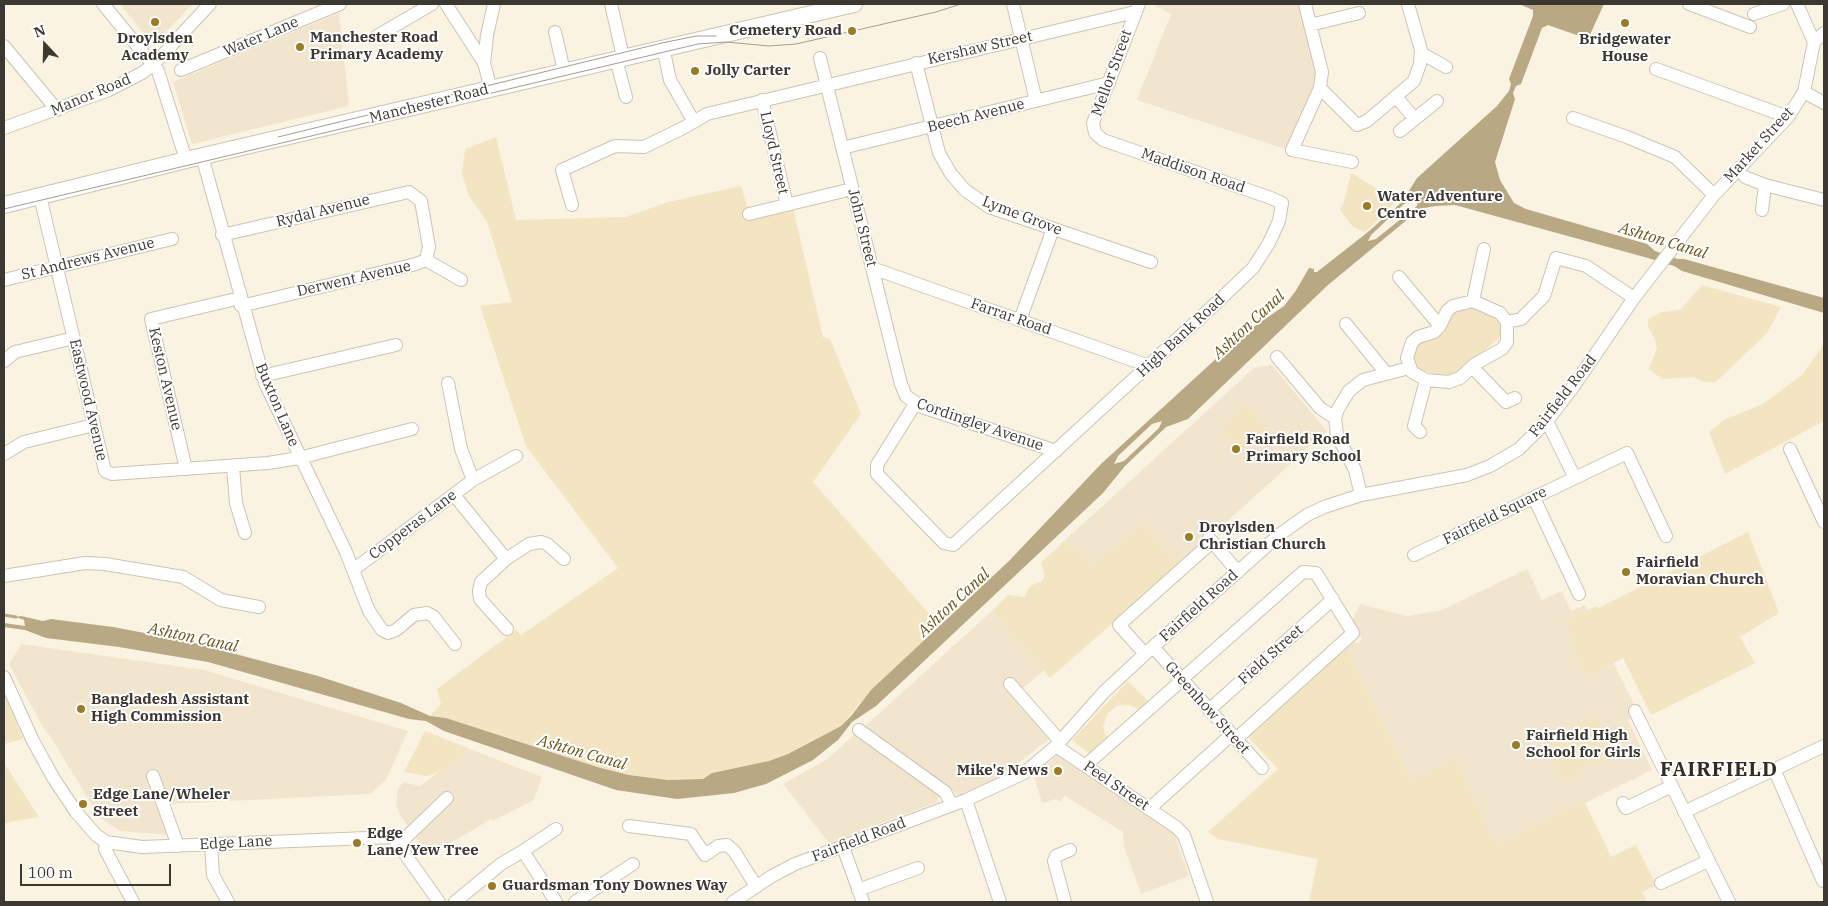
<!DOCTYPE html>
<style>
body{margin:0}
#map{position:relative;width:1828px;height:906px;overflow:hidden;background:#fbf3e1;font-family:"IBM Plex Serif",serif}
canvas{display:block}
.frame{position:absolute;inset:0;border:5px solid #3b3831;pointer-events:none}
.north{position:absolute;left:20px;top:20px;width:50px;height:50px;-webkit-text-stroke:4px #fff;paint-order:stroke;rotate:339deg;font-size:14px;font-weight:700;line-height:20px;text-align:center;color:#3b3831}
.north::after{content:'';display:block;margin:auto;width:18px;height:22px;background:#3b3831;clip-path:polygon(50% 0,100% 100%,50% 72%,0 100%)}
.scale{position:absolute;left:20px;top:864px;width:151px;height:22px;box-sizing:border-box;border:2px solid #3b3831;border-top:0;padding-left:6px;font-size:15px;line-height:18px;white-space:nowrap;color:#3b3831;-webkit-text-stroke:4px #fff;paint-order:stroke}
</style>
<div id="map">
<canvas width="1828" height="906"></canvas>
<div class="frame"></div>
<div class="north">N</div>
<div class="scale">100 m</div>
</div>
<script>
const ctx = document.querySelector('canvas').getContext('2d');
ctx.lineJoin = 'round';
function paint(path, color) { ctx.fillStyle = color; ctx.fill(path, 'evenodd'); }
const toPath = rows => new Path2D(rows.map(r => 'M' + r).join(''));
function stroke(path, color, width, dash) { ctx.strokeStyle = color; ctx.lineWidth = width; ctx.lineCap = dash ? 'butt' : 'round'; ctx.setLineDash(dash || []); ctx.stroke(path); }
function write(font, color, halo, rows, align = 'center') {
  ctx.font = font + ' "IBM Plex Serif",serif'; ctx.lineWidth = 4; ctx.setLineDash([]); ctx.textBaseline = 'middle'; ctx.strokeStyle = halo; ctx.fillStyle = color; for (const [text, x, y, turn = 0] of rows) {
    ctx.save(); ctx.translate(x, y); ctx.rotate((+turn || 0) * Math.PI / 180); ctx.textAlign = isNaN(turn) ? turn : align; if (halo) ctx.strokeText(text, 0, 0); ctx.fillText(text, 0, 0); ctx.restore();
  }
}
const built = toPath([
 [120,4,193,4,155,43,149,40],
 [1152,4,1300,4,1317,70,1312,89,1285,149,1137,100,1171,14],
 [339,13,349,106,192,144,173,82],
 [1272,365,1327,431,1180,564,1091,568,1072,546,1063,542,1255,367],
 [1527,569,1542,600,1562,591,1571,611,1585,605,1638,712,1628,720,1652,770,1585,803,1611,857,1636,845,1656,885,1642,892,1647,902,1309,902,1318,859,1411,781,1345,649,1353,642,1359,643,1362,638,1351,622,1360,604,1407,616,1442,610],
 [992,611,1044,670,1013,697,1049,739,1002,776,959,796,864,727],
 [21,644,204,670,408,731,386,780,370,794,170,804,182,836,120,831,100,818,50,736,42,726,9,664],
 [854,735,940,794,937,802,829,843,783,784,826,760],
 [470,749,542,777,534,800,493,821,491,819,429,856,400,815,396,804,398,789,403,782,420,786],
 [1058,754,1174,833,1189,876,1141,894,1124,847,1123,832,1065,796,1060,802,1056,799,1042,803,1034,776]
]);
const green = toPath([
 [496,137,516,220,626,217,668,202,741,186,751,219,793,208,823,337,830,339,861,414,813,482,940,626,858,705,841,726,788,754,769,761,712,773,703,779,668,780,629,775,597,767,446,718,430,716,441,704,437,689,516,630,521,635,618,568,526,446,480,306,512,302,487,222,469,196,462,174,465,149],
 [1351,173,1397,201,1365,232,1353,227,1340,210,1344,202],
 [1702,285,1781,307,1767,333,1716,382,1704,382,1693,377,1662,379,1649,369,1657,349,1655,339,1648,326,1648,319,1662,312,1680,310],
 [1470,306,1497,316,1502,323,1504,334,1455,375,1443,377,1414,367,1411,353,1414,347,1446,320,1455,310],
 [1824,344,1824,421,1725,474,1709,432,1724,420,1763,404,1803,374],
 [1247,405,1268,427,1241,451,1221,430],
 [1142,523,1180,564,1050,678,992,611,1008,595,1024,597,1030,586,1042,581,1045,576,1041,563,1063,542,1072,546,1092,567],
 [1748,532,1779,613,1740,637,1755,663,1651,715,1623,658,1589,676,1576,663,1580,659,1565,622,1596,606,1599,608],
 [1345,649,1411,781,1455,758,1495,844,1584,801,1611,857,1636,845,1656,885,1642,892,1647,902,1309,902,1318,859,1218,839,1208,832,1278,769,1248,737],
 [1128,681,1150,703,1141,710,1129,705,1117,706,1108,713,1103,727,1107,739,1090,754,1072,740],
 [4,691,23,739,4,744],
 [1593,715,1595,720,1598,719,1614,751,1611,752,1613,756,1593,766,1590,762,1584,766,1585,770,1565,780,1563,776,1560,777,1544,745,1547,743,1545,739,1565,729,1567,733,1574,730,1573,725],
 [425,731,470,749,442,771,427,776,404,772],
 [4,763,39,817,4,823]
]);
const water = toPath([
 [1519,4,1604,4,1588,39,1548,25,1542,28,1521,84,1516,86,1513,93,1515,99,1495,162,1500,180,1514,203,1526,209,1647,244,1655,251,1678,259,1684,259,1824,298,1824,313,1682,271,1674,266,1648,258,1455,205,1435,206,1420,209,1328,285,1188,419,1166,427,1125,466,1103,493,905,679,876,706,852,722,838,740,813,760,766,784,734,793,677,799,616,790,444,731,426,721,409,719,208,662,119,647,46,638,25,630,4,627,4,623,25,626,24,620,16,617,21,616,43,621,51,619,113,627,187,641,318,676,401,703,430,716,446,718,597,767,629,775,668,780,703,779,712,773,769,761,788,754,841,726,851,716,871,690,1009,561,1101,464,1242,335,1284,306,1295,292,1309,268,1314,269,1314,272,1317,272,1368,232,1402,202,1417,178,1497,106,1509,91,1511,84,1509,79,1533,16,1533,10],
 [1419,198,1417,206,1376,239,1368,241,1371,235,1404,204,1413,199],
 [1162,421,1159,428,1124,461,1114,464,1118,456,1152,424]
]);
const stream = toPath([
 [4,615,16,617]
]);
const minor = toPath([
 [103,4,158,71,186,160],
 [446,4,484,63,491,89],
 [611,4,623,57],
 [1013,4,1036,101],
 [1305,4,1322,72,1320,88,1292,150,1352,162],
 [1689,4,1750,27],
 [1754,14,1783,4],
 [1310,25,1359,13],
 [555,32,564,71],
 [377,36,432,4],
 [1814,42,1824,33],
 [4,46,57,110],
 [663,47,670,80,694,122],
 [1421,53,1446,67],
 [820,58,901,384,906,396,922,407,1056,451],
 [616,59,626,97],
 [484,63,487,35,494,4],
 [916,63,939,153,951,174,965,190,989,207,1151,262],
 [1656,69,1788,117],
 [181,70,340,4],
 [1320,88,1357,125,1367,121,1414,81,1420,64,1421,50,1408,4],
 [1804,92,1824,103],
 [1396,97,1415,119],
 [762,100,787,205],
 [1573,118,1627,137,1675,157,1714,195],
 [4,128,109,90,142,73,154,64,210,4],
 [1400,131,1437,101],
 [842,148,1109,83],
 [202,156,265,383,346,552,369,611,382,630,388,633,396,630,414,615,427,613,433,616,455,644],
 [1745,177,1765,185,1824,200],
 [40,196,105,471,112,474,268,463,299,458,412,429],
 [572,205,562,170,615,146,644,147,683,128,707,114,1135,12],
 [1762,210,1765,185],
 [749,214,852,189],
 [222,235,409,192,421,201,429,247,426,260],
 [872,268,1149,366],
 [1399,277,1440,326],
 [4,280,172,239],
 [1473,301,1500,313,1507,322,1507,342,1502,349,1475,364,1460,378,1449,382,1426,380,1412,372,1407,358,1412,342,1418,337,1434,332,1440,326,1447,311,1453,306,1473,301],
 [1473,301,1484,249],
 [241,306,416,264,426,260,461,280],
 [1020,320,1053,229],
 [1507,322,1521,319,1544,296,1556,258,1586,266,1634,298],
 [1346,324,1386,373],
 [1277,357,1320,408,1335,418],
 [4,361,15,352,74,338],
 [1472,367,1506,402,1515,398],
 [262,376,396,345],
 [448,383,461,449,473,480],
 [915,404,877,465,877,474,944,543,953,545,1212,307,1253,268,1269,243,1279,221,1282,203,1271,198,1103,140,1095,133,1093,123,1139,4],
 [1547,421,1575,478],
 [1420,432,1414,426,1426,380],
 [1790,449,1824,522],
 [4,454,24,442,94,425],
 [233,467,236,503,245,533],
 [186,469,151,319,240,298],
 [454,495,506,559],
 [1361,495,1355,470,1337,435,1335,418,1338,409,1349,391,1363,380,1409,368],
 [1534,498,1579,594],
 [1209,538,1238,572],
 [1414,555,1627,453,1666,536],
 [353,570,473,480,516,456],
 [4,576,85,563,105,564,183,577,221,600,259,607],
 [507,629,480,599,479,591,481,582,506,559,529,544,541,542,547,544,564,559],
 [1153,647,1262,768],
 [1145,654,1119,625,1212,542],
 [4,677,33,741,54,779,76,812,96,835,106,842,142,847,393,837,439,902],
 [1182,679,1303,572,1316,573,1353,633,1236,739],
 [1010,684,1060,741],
 [1209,710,1333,599],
 [1635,711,1729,902],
 [859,730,945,792,952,805],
 [1056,746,1176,827,1184,835,1207,902],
 [1086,765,1182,680],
 [1774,769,1823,881],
 [153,776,178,846],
 [966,800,1000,902],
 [1623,803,1626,808,1672,786],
 [1149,809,1231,735],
 [1684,812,1824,746],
 [629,826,691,834,705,855,718,846,727,845,734,851,756,886],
 [106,842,105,849,133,902],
 [211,844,213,875,228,902],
 [398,845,447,798],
 [843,847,863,902],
 [523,851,556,829],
 [1661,883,1708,861],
 [858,890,918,868],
 [455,902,501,864,523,851,556,902],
 [575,902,633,864],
 [733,902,772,876,795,864,966,800,1024,773,1056,746,1104,692,1145,654,1279,535,1307,515,1324,507,1361,495,1467,475,1490,466,1519,449,1547,421,1571,390,1634,298,1714,195,1788,117,1804,92,1814,42,1797,4],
 [1065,902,1054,861,1056,856,1070,850]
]);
const major = toPath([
 [4,205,186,160,854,4]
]);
const tram = toPath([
 [278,137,662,43,696,36,716,36],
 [4,209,698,44,726,42,769,46,796,44,936,12,961,4]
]);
const markers = [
 [155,22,5,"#9c7b26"],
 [1625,23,5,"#9c7b26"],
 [852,31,5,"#9c7b26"],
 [300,47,5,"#9c7b26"],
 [695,71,5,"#9c7b26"],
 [1367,206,5,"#9c7b26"],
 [1236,449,5,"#9c7b26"],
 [1189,537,5,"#9c7b26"],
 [1626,572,5,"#9c7b26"],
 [81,709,5,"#9c7b26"],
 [1516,745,5,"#9c7b26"],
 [1058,771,5,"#9c7b26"],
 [83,804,5,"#9c7b26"],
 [357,843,5,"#9c7b26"],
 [492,886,5,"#9c7b26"]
];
const poiNames = [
 ["Cemetery Road",842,31,"right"],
 ["Manchester Road",310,38],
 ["Primary Academy",310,55],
 ["Droylsden",155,39,"center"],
 ["Academy",155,56,"center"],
 ["Bridgewater",1625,40,"center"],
 ["House",1625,57,"center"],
 ["Jolly Carter",705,71],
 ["Water Adventure",1377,197],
 ["Centre",1377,214],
 ["Fairfield Road",1246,440],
 ["Primary School",1246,457],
 ["Droylsden",1199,528],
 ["Christian Church",1199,545],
 ["Fairfield",1636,563],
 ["Moravian Church",1636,580],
 ["Bangladesh Assistant",91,700],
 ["High Commission",91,717],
 ["Fairfield High",1526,736],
 ["School for Girls",1526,753],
 ["Mike's News",1048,771,"right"],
 ["Edge Lane/Wheler",93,795],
 ["Street",93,812],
 ["Edge",367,834],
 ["Lane/Yew Tree",367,851],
 ["Guardsman Tony Downes Way",502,886]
];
const streetNames = [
 ["Water Lane",261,37,-23],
 ["Kershaw Street",980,48,-13],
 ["Mellor Street",1112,73,-70],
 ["Manor Road",91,95,-23],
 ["Manchester Road",429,104,-14],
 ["Beech Avenue",976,116,-14],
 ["Market Street",1759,145,-48],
 ["Lloyd Street",774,153,77],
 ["Maddison Road",1193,171,19],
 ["Rydal Avenue",323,211,-14],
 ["Lyme Grove",1022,216,21],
 ["John Street",862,228,76],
 ["St Andrews Avenue",88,259,-14],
 ["Derwent Avenue",354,279,-13],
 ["Farrar Road",1011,317,19],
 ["High Bank Road",1181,336,-43],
 ["Keston Avenue",165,379,77],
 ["Fairfield Road",1563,396,-52],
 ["Eastwood Avenue",88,400,77],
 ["Buxton Lane",277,405,67],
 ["Cordingley Avenue",980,425,19],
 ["Fairfield Square",1495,516,-26],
 ["Copperas Lane",413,525,-37],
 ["Fairfield Road",1199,606,-42],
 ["Field Street",1271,655,-42],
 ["Greenhow Street",1207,708,48],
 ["Peel Street",1116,786,34],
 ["Fairfield Road",859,840,-21],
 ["Edge Lane",236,843,-3]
];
const waterNames = [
 ["Ashton Canal",1663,241,17],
 ["Ashton Canal",1249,325,-43],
 ["Ashton Canal",954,603,-43],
 ["Ashton Canal",193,638,12],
 ["Ashton Canal",582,753,16]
];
const districtNames = [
 ["FAIRFIELD",1719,770]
];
paint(built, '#f1e6cd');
paint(green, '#f3e4c2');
paint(water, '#b8a884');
stroke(stream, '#b8a884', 3);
stroke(minor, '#ccc4b3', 14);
stroke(major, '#ccc4b3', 18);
stroke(minor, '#fff', 12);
stroke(major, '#fff', 16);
stroke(tram, '#a49e91', 1);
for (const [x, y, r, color] of markers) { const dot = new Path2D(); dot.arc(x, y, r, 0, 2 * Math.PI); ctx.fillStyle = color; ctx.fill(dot); stroke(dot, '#fff', 2); }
write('bold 15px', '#3b3831', '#fff', poiNames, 'left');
write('15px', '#3b3831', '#fff', streetNames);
write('italic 16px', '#6b5316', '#fff', waterNames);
ctx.letterSpacing = '1px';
write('bold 20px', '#332d1f', '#fff', districtNames);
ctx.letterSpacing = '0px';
</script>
